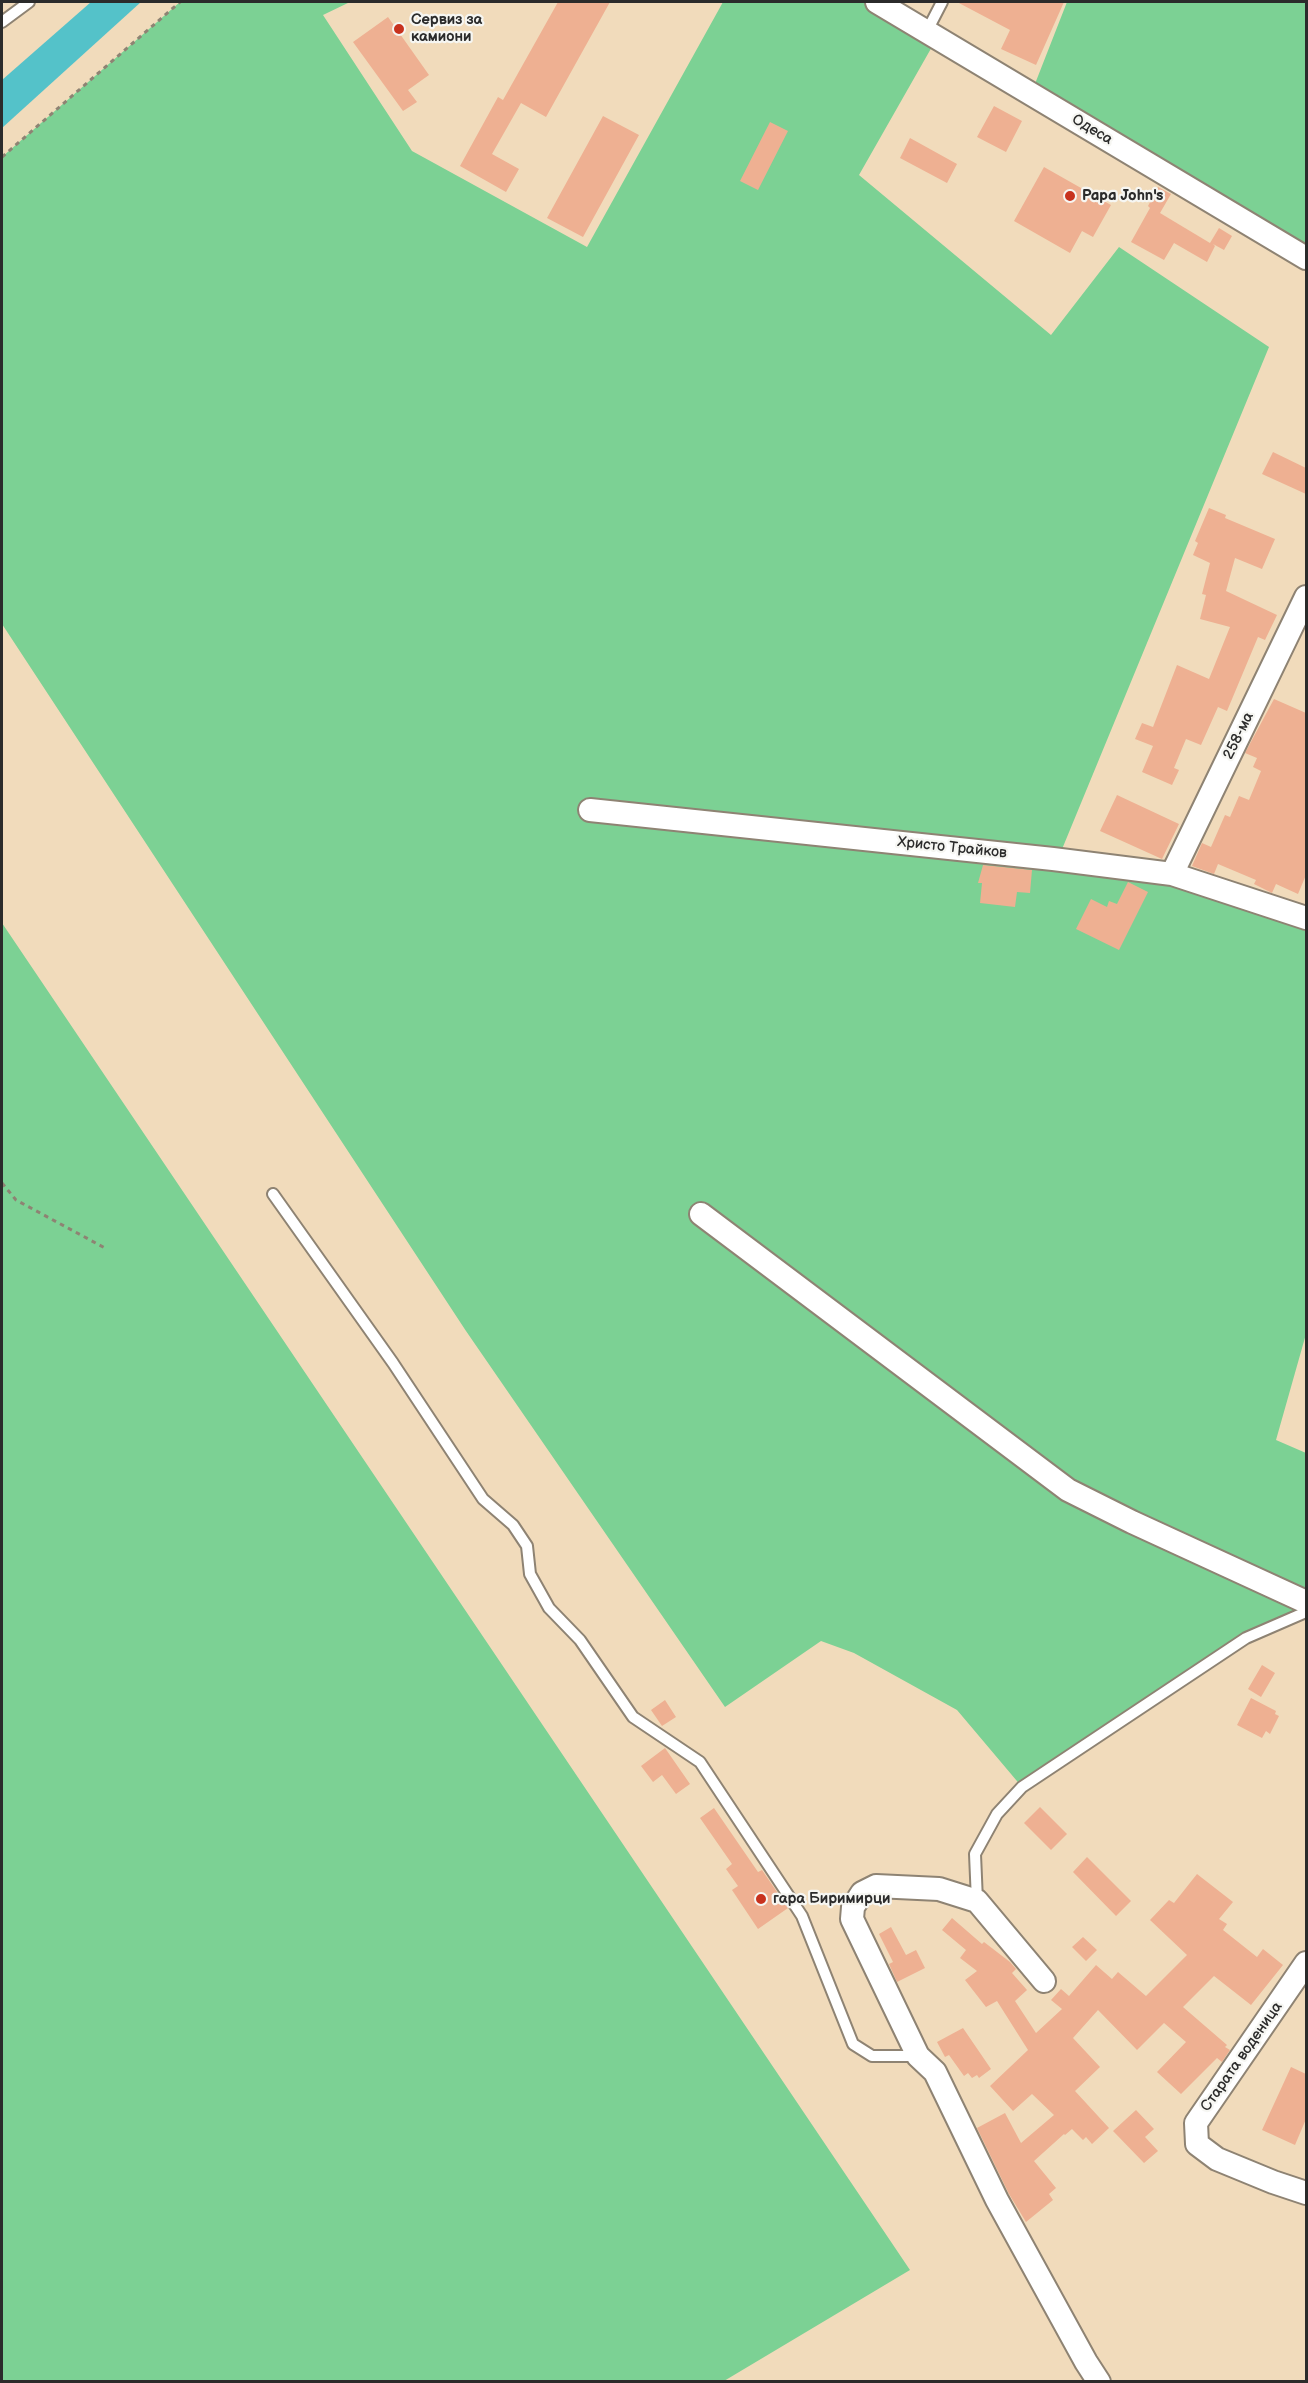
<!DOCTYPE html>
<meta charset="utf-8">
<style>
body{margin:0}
#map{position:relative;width:1308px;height:2383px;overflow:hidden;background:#f1dbbb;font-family:"Balsamiq Sans",sans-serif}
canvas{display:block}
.frame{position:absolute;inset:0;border:3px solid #2b2b2b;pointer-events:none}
</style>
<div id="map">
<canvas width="1308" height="2383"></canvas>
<div class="frame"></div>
</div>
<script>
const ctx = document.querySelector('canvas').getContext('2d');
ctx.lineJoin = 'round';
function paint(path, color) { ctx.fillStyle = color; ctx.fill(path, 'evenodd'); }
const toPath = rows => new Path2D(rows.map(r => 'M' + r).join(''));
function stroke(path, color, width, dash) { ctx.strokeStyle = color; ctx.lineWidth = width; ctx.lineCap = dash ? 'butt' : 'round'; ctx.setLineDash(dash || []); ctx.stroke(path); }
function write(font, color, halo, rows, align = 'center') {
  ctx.font = font + ' "Balsamiq Sans",sans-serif'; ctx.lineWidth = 4.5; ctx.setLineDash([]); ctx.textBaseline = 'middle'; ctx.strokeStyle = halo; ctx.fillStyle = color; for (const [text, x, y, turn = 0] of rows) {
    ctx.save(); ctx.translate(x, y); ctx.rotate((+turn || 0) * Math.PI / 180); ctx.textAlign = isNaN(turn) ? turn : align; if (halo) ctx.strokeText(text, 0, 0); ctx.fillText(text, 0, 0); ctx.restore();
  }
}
const green = toPath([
 [180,2,350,2,323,15,412,151,587,247,723,2,877,2,937,38,859,175,1051,335,1119,247,1269,347,1053,871,1173,886,1306,931,1306,1334,1276,1440,1306,1453,1306,1612,1246,1638,1022,1787,957,1710,854,1653,821,1641,725,1707,466,1331,2,624,2,157],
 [1067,2,1306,2,1306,258,1031,94],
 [2,923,910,2270,724,2381,2,2381]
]);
const water = toPath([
 [91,2,141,2,2,128,2,80]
]);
const building = toPath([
 [558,2,610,2,546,117,521,103,492,154,519,169,506,192,460,166,498,97,503,100],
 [957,2,1064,2,1036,65,1001,49,1010,30],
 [388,17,429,75,408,90,417,102,403,111,353,42],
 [994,106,1022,121,1006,152,977,137],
 [603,116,639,135,583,237,547,218],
 [770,122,788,131,758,190,740,181],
 [910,138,957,164,947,183,900,158],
 [1044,167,1111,205,1093,237,1082,231,1070,253,1014,221],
 [1158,187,1171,194,1160,213,1210,243,1219,228,1232,236,1224,250,1213,244,1215,246,1207,262,1174,243,1164,260,1131,242,1150,208,1148,206],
 [1273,452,1306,468,1306,494,1262,474],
 [1209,508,1226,515,1225,518,1275,539,1262,569,1235,558,1226,591,1277,615,1265,640,1258,637,1227,711,1218,707,1201,745,1186,739,1174,768,1179,770,1172,785,1142,772,1153,746,1135,739,1142,723,1153,727,1177,665,1209,679,1230,627,1200,619,1206,595,1202,594,1210,563,1193,555,1198,543,1195,541],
 [1274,699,1306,713,1306,875,1298,894,1276,884,1272,893,1254,884,1256,880,1218,864,1214,874,1192,866,1202,843,1211,847,1225,815,1230,817,1239,796,1249,800,1261,771,1253,767,1257,758,1245,753],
 [1117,795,1179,824,1162,859,1100,831],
 [983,865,1032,870,1030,893,1017,892,1015,907,980,903,982,883,978,883],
 [1128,882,1148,892,1119,950,1076,929,1091,899,1107,907,1109,901,1117,904],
 [1262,1665,1275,1673,1261,1697,1248,1689],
 [1251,1698,1276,1711,1275,1714,1279,1716,1270,1734,1266,1731,1262,1738,1237,1725],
 [665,1700,676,1717,662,1726,651,1710],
 [665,1748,690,1784,676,1794,662,1775,653,1782,641,1766],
 [1040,1807,1067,1834,1051,1850,1024,1823],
 [714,1808,758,1872,762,1870,788,1908,758,1929,732,1890,738,1886,726,1869,732,1864,700,1818],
 [1087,1857,1131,1901,1116,1916,1073,1872],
 [1197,1874,1233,1902,1219,1919,1227,1924,1223,1930,1257,1957,1263,1949,1283,1965,1251,2005,1214,1976,1183,2007,1227,2045,1225,2047,1230,2050,1222,2062,1217,2058,1181,2094,1157,2072,1186,2042,1164,2023,1137,2050,1098,2010,1073,2038,1100,2067,1075,2091,1109,2128,1092,2144,1086,2137,1083,2140,1072,2129,1065,2135,1064,2134,1034,2161,1056,2188,1049,2194,1053,2200,1026,2222,1009,2194,977,2128,1005,2113,1021,2143,1054,2115,1032,2094,1013,2111,990,2086,1028,2050,997,2001,986,2007,965,1980,977,1971,960,1958,966,1950,942,1930,952,1918,982,1944,984,1942,1010,1962,1016,1969,1012,1973,1027,1990,1015,2001,1036,2033,1062,2009,1051,2000,1061,1989,1069,1996,1096,1965,1112,1979,1118,1972,1146,1996,1187,1955,1150,1920,1169,1900,1174,1903],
 [891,1927,906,1955,916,1950,925,1968,897,1982,889,1964,893,1962,879,1934],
 [1083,1937,1097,1950,1086,1961,1072,1947],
 [963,2028,991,2069,979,2078,977,2075,972,2078,968,2073,964,2076,949,2055,945,2057,937,2042],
 [1291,2067,1306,2074,1306,2119,1295,2145,1262,2130],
 [1136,2110,1154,2129,1145,2137,1158,2151,1144,2163,1113,2131]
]);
const path = toPath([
 [2,157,180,2],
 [2,1183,16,1200,105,1248]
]);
const lane = toPath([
 [2,22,29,2],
 [927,31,942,2],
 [273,1194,393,1363,483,1499,513,1525,527,1546,530,1574,549,1608,580,1640,633,1717,700,1762,802,1916,853,2044,872,2056,917,2056],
 [977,1901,975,1854,997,1814,1022,1787,1246,1638,1306,1612]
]);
const street = toPath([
 [877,2,1306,258],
 [590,810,1053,859,1172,874,1306,918],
 [1172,874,1306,597],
 [701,1214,1068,1490,1132,1522,1306,1602],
 [1306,1963,1196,2123,1197,2144,1217,2159,1273,2182,1306,2193],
 [1044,1981,977,1901,939,1889,876,1886,862,1893,853,1907,852,1919,918,2056,935,2072,997,2200,1086,2362,1099,2382]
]);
const markers = [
 [399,29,6,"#c8321e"],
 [1070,196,6,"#c8321e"],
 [761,1899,6,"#c8321e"]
];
const poiNames = [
 ["Сервиз за",411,20],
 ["камиони",411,37],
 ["Papa John's",1082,196],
 ["гара Биримирци",773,1899]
];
const streetNames = [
 ["Одеса",1092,130,31],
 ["258-ма",1239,736,-64],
 ["Христо Трайков",952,848,6],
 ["Старата воденица",1242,2057,-55]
];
paint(green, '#7cd194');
paint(water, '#54c2c9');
paint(building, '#eeb092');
stroke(lane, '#8e8373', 14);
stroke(street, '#8e8373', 26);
stroke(path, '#8e8373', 3, [4.5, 4.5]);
stroke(lane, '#fff', 10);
stroke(street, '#fff', 22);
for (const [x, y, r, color] of markers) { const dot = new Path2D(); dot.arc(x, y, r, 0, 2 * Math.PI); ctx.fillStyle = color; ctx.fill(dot); stroke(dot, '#f6f6f2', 2); }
write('bold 15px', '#2b2b2b', '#f6f6f2', poiNames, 'left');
write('15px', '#2b2b2b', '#f6f6f2', streetNames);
</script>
